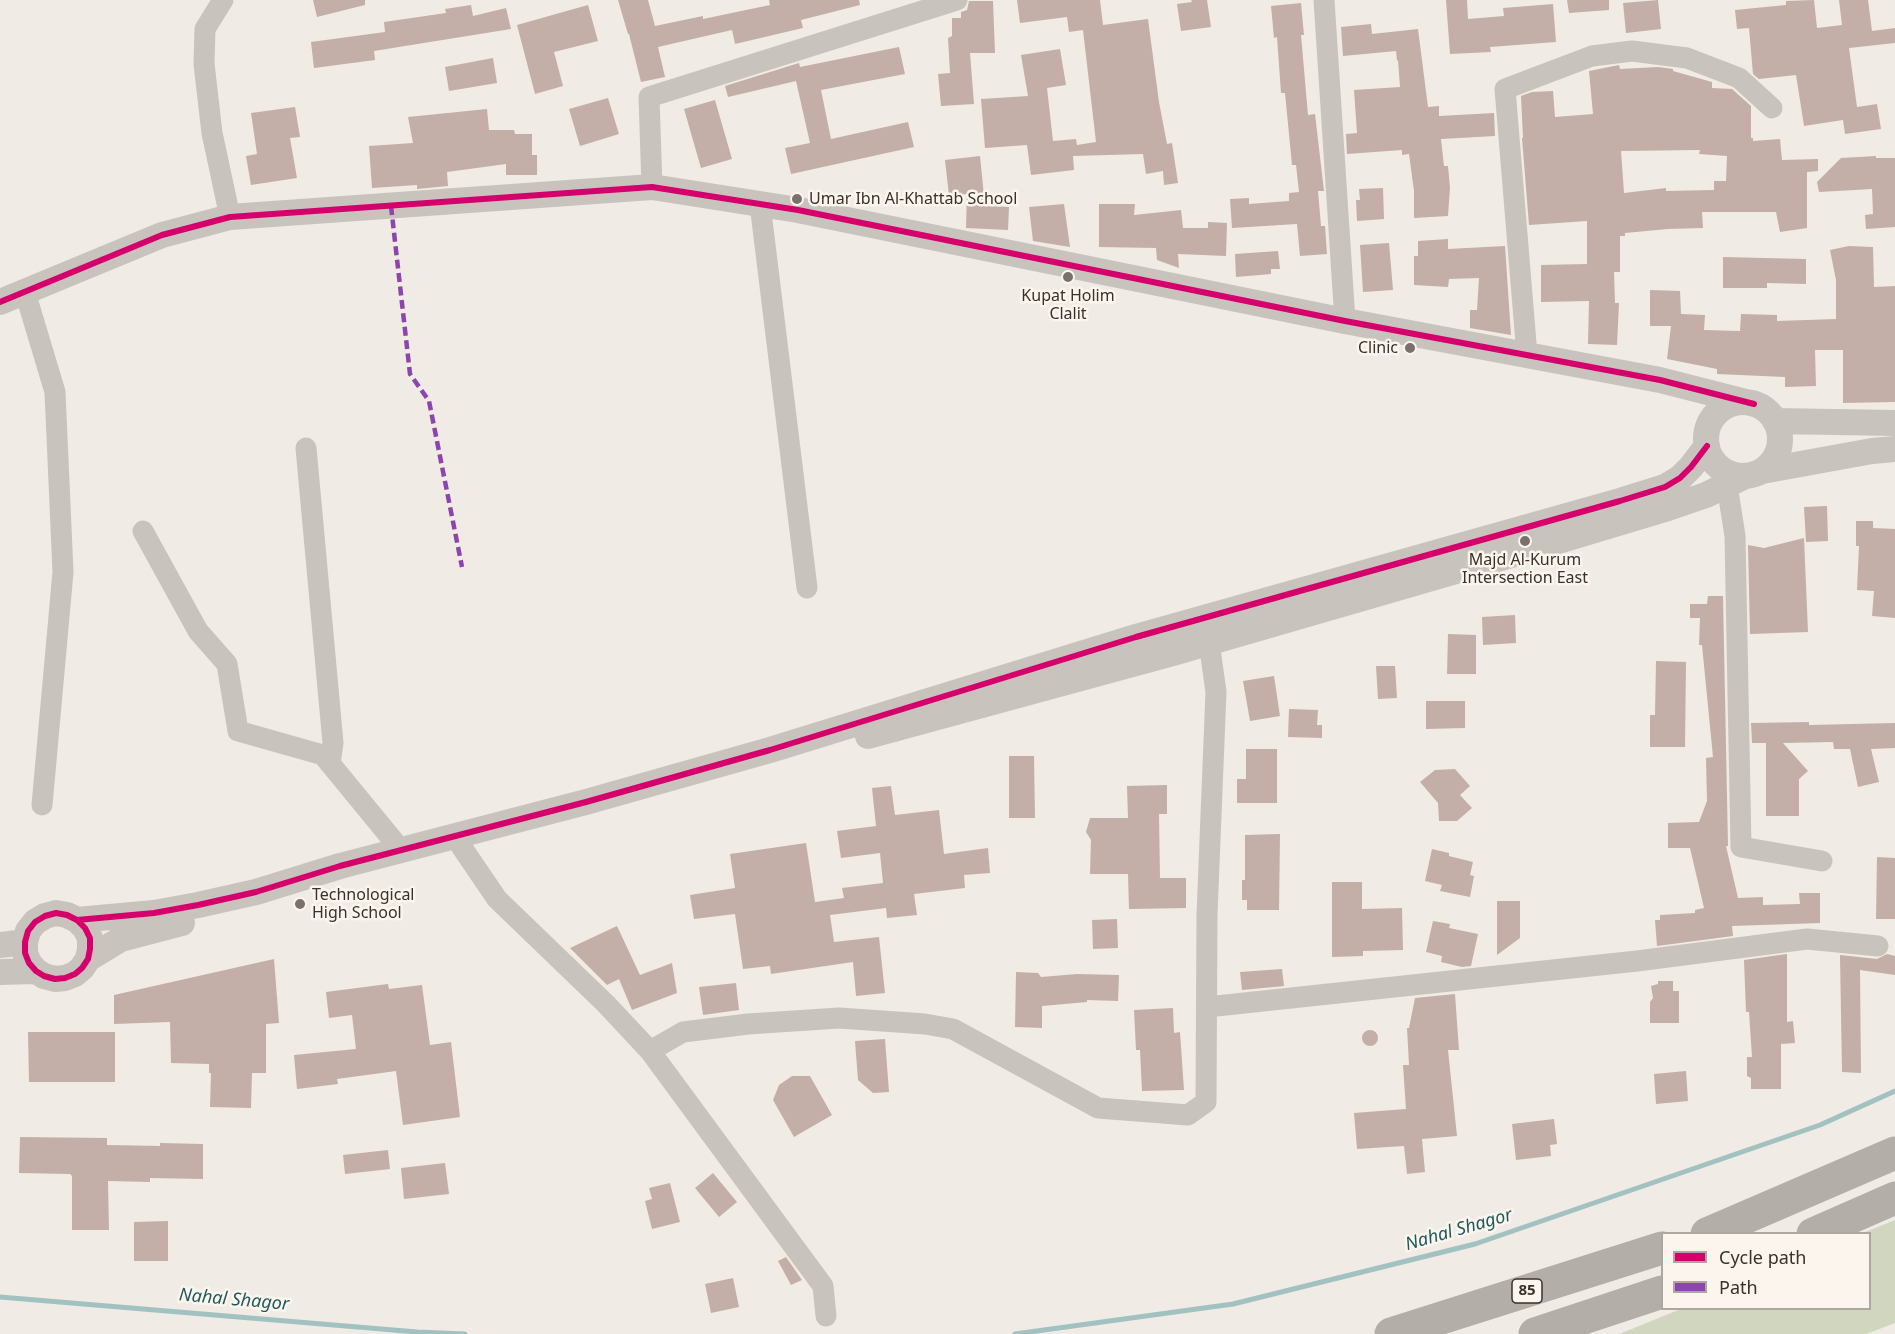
<!DOCTYPE html>
<style>
body{margin:0}
#map{position:relative;width:1895px;height:1334px;overflow:hidden;background:#f0ebe5;font-family:"Noto Sans",sans-serif}
canvas{display:block}
.legend{position:absolute;left:1661px;top:1232px;width:210px;height:78px;box-sizing:border-box;background:#fbf5ee;border:2px solid #aea6a0;margin:0;padding:8px 10px;list-style:none;font-size:18px;color:#3b302b}
.legend li{display:flex;align-items:center;gap:12px;height:30px}
.legend b{width:30px;border:2px solid #aea6a0}
</style>
<div id="map">
<canvas width="1895" height="1334"></canvas>
<ul class="legend">
<li><b style="height:8px;background:#d6006c"></b>Cycle path</li>
<li><b style="height:8px;background:#8e44ad"></b>Path</li>
</ul>
</div>
<script>
const ctx = document.querySelector('canvas').getContext('2d');
ctx.lineJoin = 'round';
function paint(path, color) { ctx.fillStyle = color; ctx.fill(path, 'evenodd'); }
const toPath = rows => new Path2D(rows.map(r => 'M' + r).join(''));
function stroke(path, color, width, dash) { ctx.strokeStyle = color; ctx.lineWidth = width; ctx.lineCap = dash ? 'butt' : 'round'; ctx.setLineDash(dash || []); ctx.stroke(path); }
function write(font, color, halo, rows, align = 'center') {
  ctx.font = font + ' "Noto Sans",sans-serif'; ctx.lineWidth = 5; ctx.setLineDash([]); ctx.textBaseline = 'middle'; ctx.strokeStyle = halo; ctx.fillStyle = color; for (const [text, x, y, turn = 0] of rows) {
    ctx.save(); ctx.translate(x, y); ctx.rotate((+turn || 0) * Math.PI / 180); ctx.textAlign = isNaN(turn) ? turn : align; if (halo) ctx.strokeText(text, 0, 0); ctx.fillText(text, 0, 0); ctx.restore();
  }
}
const green = toPath([
 [1895,1220,1895,1323,1866,1334,1619,1334,1681,1309,1870,1308,1870,1234,1863,1233]
]);
const stream = toPath([
 [0,1297,417,1332,465,1334],
 [1015,1334,1233,1304,1475,1244,1820,1125,1895,1091]
]);
const building = toPath([
 [313,0,365,0,365,5,317,17],
 [618,0,648,0,655,26,703,16,703,19,770,5,769,0,859,0,860,5,801,20,803,28,735,44,732,30,658,47,665,77,641,82,629,34,628,34],
 [1017,0,1100,0,1103,25,1148,19,1159,102,1167,144,1172,143,1178,183,1164,185,1163,171,1146,174,1143,154,1073,156,1074,170,1031,175,1027,145,985,148,981,99,1028,96,1021,55,1060,49,1066,85,1047,88,1053,141,1076,139,1077,145,1096,142,1083,30,1069,32,1067,17,1020,23],
 [1191,0,1207,0,1211,27,1181,31,1177,4,1192,2],
 [1446,0,1467,0,1468,19,1504,16,1503,8,1553,4,1556,42,1490,47,1491,52,1450,54],
 [1567,0,1609,0,1609,10,1569,13],
 [1658,0,1661,29,1626,33,1623,3],
 [1814,0,1817,28,1842,25,1839,0,1868,0,1872,31,1895,28,1895,43,1849,48,1857,107,1877,104,1881,129,1845,134,1843,120,1804,126,1796,75,1759,79,1753,74,1749,28,1737,29,1735,10,1786,5,1786,1],
 [969,1,993,1,995,53,970,53,974,104,941,106,938,74,950,73,948,38,952,36,952,18,961,18,961,12,967,10],
 [1301,3,1304,35,1301,35,1308,115,1315,114,1324,191,1318,191,1321,226,1325,226,1327,254,1300,256,1297,224,1232,228,1230,199,1249,198,1249,204,1289,201,1289,193,1299,192,1296,165,1292,165,1285,93,1281,93,1277,37,1274,38,1271,6],
 [471,5,473,16,506,8,511,29,374,51,375,60,314,68,311,42,385,32,384,22,446,13,445,9],
 [588,5,598,41,554,52,563,86,535,94,517,25],
 [1371,24,1372,34,1418,29,1428,107,1439,106,1439,116,1494,113,1495,136,1441,139,1444,166,1448,166,1450,188,1448,216,1414,218,1414,191,1409,154,1402,155,1402,150,1347,154,1346,134,1357,133,1354,90,1400,87,1398,60,1397,61,1396,51,1343,56,1341,27],
 [899,47,905,74,821,90,831,139,908,122,914,147,791,174,785,148,810,143,796,81,728,97,725,86,799,63,800,67],
 [493,58,497,83,449,91,445,67],
 [1619,65,1620,69,1658,67,1673,69,1673,71,1712,82,1712,88,1732,89,1751,106,1751,138,1753,138,1753,141,1780,139,1782,160,1818,159,1818,171,1807,172,1807,228,1780,232,1776,212,1702,212,1703,228,1668,229,1625,233,1625,236,1620,236,1620,272,1614,272,1615,303,1619,303,1617,345,1588,344,1589,301,1541,302,1541,265,1587,264,1587,221,1529,225,1522,138,1523,138,1521,96,1532,92,1553,91,1555,117,1593,114,1589,71],
 [1700,150,1699,154,1727,156,1726,181,1714,181,1714,190,1666,191,1666,188,1624,193,1621,151],
 [608,98,619,134,580,146,569,109],
 [715,100,732,159,701,168,684,109],
 [295,107,300,137,290,138,297,178,251,185,246,156,257,154,251,113],
 [487,109,489,130,514,130,515,134,532,134,532,155,537,155,537,175,506,175,506,164,447,172,448,186,417,189,417,185,372,188,369,146,413,143,408,117],
 [980,156,985,206,1009,207,1008,230,966,228,967,194,949,196,945,160],
 [1876,156,1876,158,1895,158,1895,227,1866,229,1865,215,1873,214,1872,189,1819,192,1817,182,1841,158],
 [1383,188,1384,219,1357,221,1356,200,1360,200,1359,189],
 [1064,204,1070,247,1033,241,1029,207],
 [1099,204,1135,204,1134,215,1181,210,1183,228,1208,228,1208,222,1227,223,1226,256,1178,254,1179,268,1157,260,1156,248,1099,247],
 [1448,239,1448,249,1505,246,1511,335,1470,328,1470,310,1477,310,1479,278,1449,279,1448,287,1414,285,1414,256,1418,256,1418,241],
 [1389,243,1393,290,1363,292,1360,245],
 [1849,246,1873,247,1874,287,1895,286,1895,402,1843,403,1843,350,1815,350,1816,386,1785,387,1785,377,1717,374,1717,369,1667,359,1671,326,1650,326,1650,290,1680,291,1681,314,1705,315,1704,330,1740,331,1741,314,1777,315,1777,321,1836,319,1836,280,1830,250],
 [1278,251,1280,269,1271,269,1271,274,1236,277,1235,254],
 [1723,257,1806,259,1806,284,1767,283,1767,288,1723,288],
 [1827,506,1828,541,1806,542,1804,507],
 [1856,521,1873,521,1873,528,1895,529,1895,618,1872,616,1874,591,1857,590,1859,546,1856,546],
 [1804,538,1808,632,1750,634,1748,545,1764,548],
 [1708,596,1723,596,1728,846,1726,846,1738,898,1763,897,1763,905,1800,904,1799,893,1820,893,1820,923,1732,926,1733,936,1657,946,1655,920,1660,920,1660,915,1695,913,1695,910,1704,908,1690,848,1668,848,1668,823,1699,822,1707,801,1706,758,1713,757,1702,645,1699,645,1700,618,1690,618,1690,604,1707,604],
 [1515,615,1516,643,1483,645,1482,617],
 [1448,634,1476,635,1476,674,1447,674],
 [1656,661,1686,662,1685,747,1650,747,1650,715,1655,715],
 [1376,666,1395,666,1397,698,1378,699],
 [1274,676,1280,716,1250,721,1243,681],
 [1426,701,1465,701,1465,728,1426,729],
 [1289,709,1318,710,1317,725,1322,725,1322,738,1288,737],
 [1809,722,1809,725,1895,723,1895,748,1871,749,1879,782,1858,787,1850,749,1834,749,1833,742,1783,743,1808,771,1799,779,1799,816,1766,816,1766,743,1752,743,1751,723],
 [1246,749,1277,749,1277,803,1237,803,1237,779,1246,779],
 [1009,756,1034,756,1035,818,1009,818],
 [1455,769,1470,786,1460,795,1472,808,1457,821,1439,821,1438,803,1420,782,1435,770],
 [1167,785,1167,814,1159,814,1160,878,1186,878,1186,908,1129,909,1128,874,1090,874,1091,840,1086,832,1090,818,1128,818,1127,786],
 [891,786,895,815,939,810,944,854,988,848,990,873,964,875,965,888,914,894,917,915,887,918,886,908,830,915,834,942,879,937,885,993,856,996,853,962,771,974,770,966,743,969,735,914,694,919,690,895,735,888,730,854,806,843,815,902,844,898,842,888,883,883,880,853,841,858,837,831,876,826,872,788],
 [1280,834,1279,910,1247,910,1247,900,1242,900,1242,880,1245,880,1245,835],
 [1432,849,1449,853,1449,856,1473,862,1470,875,1474,876,1470,897,1440,891,1442,885,1425,881],
 [1877,857,1895,858,1895,919,1876,919],
 [1332,882,1362,882,1362,909,1402,908,1403,950,1363,951,1363,956,1332,957],
 [1497,901,1520,901,1520,938,1497,955],
 [1117,919,1118,948,1093,949,1092,920],
 [1433,921,1450,924,1449,928,1478,934,1471,966,1462,967,1441,962,1442,956,1426,952],
 [617,926,640,975,672,963,677,993,632,1010,619,979,607,985,570,948],
 [1787,954,1787,1022,1793,1021,1795,1043,1781,1044,1781,1089,1751,1089,1751,1078,1747,1076,1747,1057,1752,1057,1749,1012,1746,1012,1744,960],
 [1887,954,1895,956,1895,975,1860,970,1861,1073,1842,1072,1840,955,1877,959],
 [274,959,279,1023,266,1024,266,1073,252,1073,251,1108,210,1107,211,1073,209,1073,209,1064,171,1063,170,1022,114,1024,114,995],
 [1282,969,1284,986,1242,990,1240,972],
 [1016,972,1038,973,1041,977,1077,974,1119,975,1118,1001,1087,1000,1087,1002,1042,1006,1042,1028,1015,1027],
 [1658,981,1673,981,1673,991,1679,991,1679,1023,1650,1023,1650,1002,1653,998,1651,986,1658,984],
 [736,983,739,1010,703,1015,699,987],
 [388,984,389,989,422,985,430,1045,451,1042,460,1117,403,1125,396,1071,337,1079,338,1084,297,1089,294,1055,356,1049,352,1015,329,1018,326,992],
 [1455,994,1459,1050,1448,1050,1457,1136,1422,1139,1425,1172,1407,1174,1404,1146,1357,1149,1354,1113,1406,1109,1403,1065,1409,1065,1407,1028,1409,1028,1415,998],
 [1173,1008,1174,1033,1180,1032,1184,1090,1142,1091,1140,1050,1136,1050,1134,1010],
 '1362 1038a8 8 0 1 1 16 0a8 8 0 1 1-16 0Z',
 [28,1032,115,1032,115,1082,29,1082],
 [885,1039,889,1092,873,1093,858,1080,855,1041],
 [1686,1071,1688,1101,1656,1104,1654,1074],
 [792,1076,810,1076,832,1115,794,1137,773,1100,779,1085],
 [1554,1119,1557,1144,1550,1145,1551,1156,1516,1160,1512,1124],
 [20,1137,107,1138,107,1145,160,1146,160,1143,203,1144,203,1179,150,1178,150,1182,108,1181,109,1230,72,1230,72,1176,70,1174,19,1173],
 [388,1150,390,1169,345,1174,343,1155],
 [445,1163,449,1194,404,1199,401,1168],
 [713,1173,737,1202,719,1217,695,1188],
 [670,1183,680,1222,652,1229,645,1201,652,1199,649,1188],
 [168,1221,168,1261,134,1261,134,1222],
 [786,1257,802,1280,791,1285,778,1261],
 [733,1278,739,1307,711,1313,705,1284]
]);
const minor = toPath([
 [223,0,205,29,204,64,212,133,230,217],
 [1324,0,1345,321],
 [652,187,649,97,957,0],
 [760,204,807,588],
 [25,292,55,392,63,572,42,805],
 [1527,355,1505,89,1592,56,1632,51,1687,58,1739,78,1772,108],
 [306,448,333,743,330,764],
 [1727,485,1735,536,1741,847,1822,861],
 [143,531,198,631,227,664,238,731,323,755,401,850],
 [461,846,497,899,606,1004,650,1051,823,1286,826,1316],
 [1207,1007,1637,961,1807,939,1878,946],
 [650,1051,683,1032,748,1024,839,1018,925,1024,953,1029,1098,1108,1188,1115,1206,1102,1207,914,1216,692,1209,642]
]);
const tertiary = toPath([
 [0,302,162,235,230,217,652,187,798,210,1345,321,1660,380,1754,404],
 '1706 439a37 37 0 1 1 74 0a37 37 0 1 1-74 0Z',
 [1775,421,1895,423],
 [1762,471,1872,451,1895,449],
 [868,736,1173,653,1525,551,1668,508,1706,495,1745,476],
 [77,920,85,928,90,938,90,949,88,959,82,968,75,974,65,978,55,979,44,976,36,971,29,963,25,953,25,942,28,931,35,922,45,916,56,913,67,915,77,920,154,913,198,905,256,892,340,866,586,802,770,750,1136,637,1620,501,1665,487,1680,478,1691,467,1707,446],
 [0,945,25,942],
 [88,959,121,939,182,923],
 [0,972,36,971]
]);
const trunk = toPath([
 [1707,1234,1895,1153],
 [1813,1234,1895,1198],
 [1391,1334,1662,1248],
 [1535,1334,1662,1292]
]);
const quiet = toPath([
 [391,206,410,374,429,401,462,567]
]);
const cycleway = toPath([
 [0,302,162,235,230,217,652,187,798,210,1345,321,1660,380,1754,404],
 [77,920,85,928,90,938,90,949,88,959,82,968,75,974,65,978,55,979,44,976,36,971,29,963,25,953,25,942,28,931,35,922,45,916,56,913,67,915,77,920,154,913,198,905,256,892,340,866,586,802,770,750,1136,637,1620,501,1665,487,1680,478,1691,467,1707,446]
]);
const markers = [
 [797,199,6,"#7a716c"],
 [1068,277,6,"#7a716c"],
 [1410,348,6,"#7a716c"],
 [1525,541,6,"#7a716c"],
 [300,904,6,"#7a716c"]
];
const shields = [
 [1527,1291,30]
];
const shieldNames = [
 ["85",1527,1291]
];
const poiNames = [
 ["Umar Ibn Al-Khattab School",809,199],
 ["Kupat Holim",1068,296,"center"],
 ["Clalit",1068,314,"center"],
 ["Clinic",1398,348,"right"],
 ["Majd Al-Kurum",1525,560,"center"],
 ["Intersection East",1525,578,"center"],
 ["Technological",312,895],
 ["High School",312,913]
];
const waterNames = [
 ["Nahal Shagor",1459,1230,-16],
 ["Nahal Shagor",234,1300,5]
];
paint(green, '#d1d6bf');
stroke(stream, '#a1c2c1', 5);
paint(building, '#c3afa7');
stroke(minor, '#c9c3be', 21);
stroke(tertiary, '#c9c3be', 26);
stroke(trunk, '#b4aea8', 33);
stroke(quiet, '#8e44ad', 4.5, [9, 4.5]);
stroke(cycleway, '#d6006c', 6);
for (const [x, y, r, color] of markers) { const dot = new Path2D(); dot.arc(x, y, r, 0, 2 * Math.PI); ctx.fillStyle = color; ctx.fill(dot); stroke(dot, '#fbf5ee', 2); }
for (const [x, y, w] of shields) { const box = new Path2D(); box.roundRect(x - w / 2, y - 12, w, 24, 4.5); ctx.fillStyle = '#fbf5ee'; ctx.fill(box); stroke(box, '#3b302b', 1.5); }
write('bold 15px', '#3b302b', null, shieldNames);
write('16px', '#3b302b', '#fbf5ee', poiNames, 'left');
write('italic 18px', '#1f5a5e', '#fbf5ee', waterNames);
</script>
